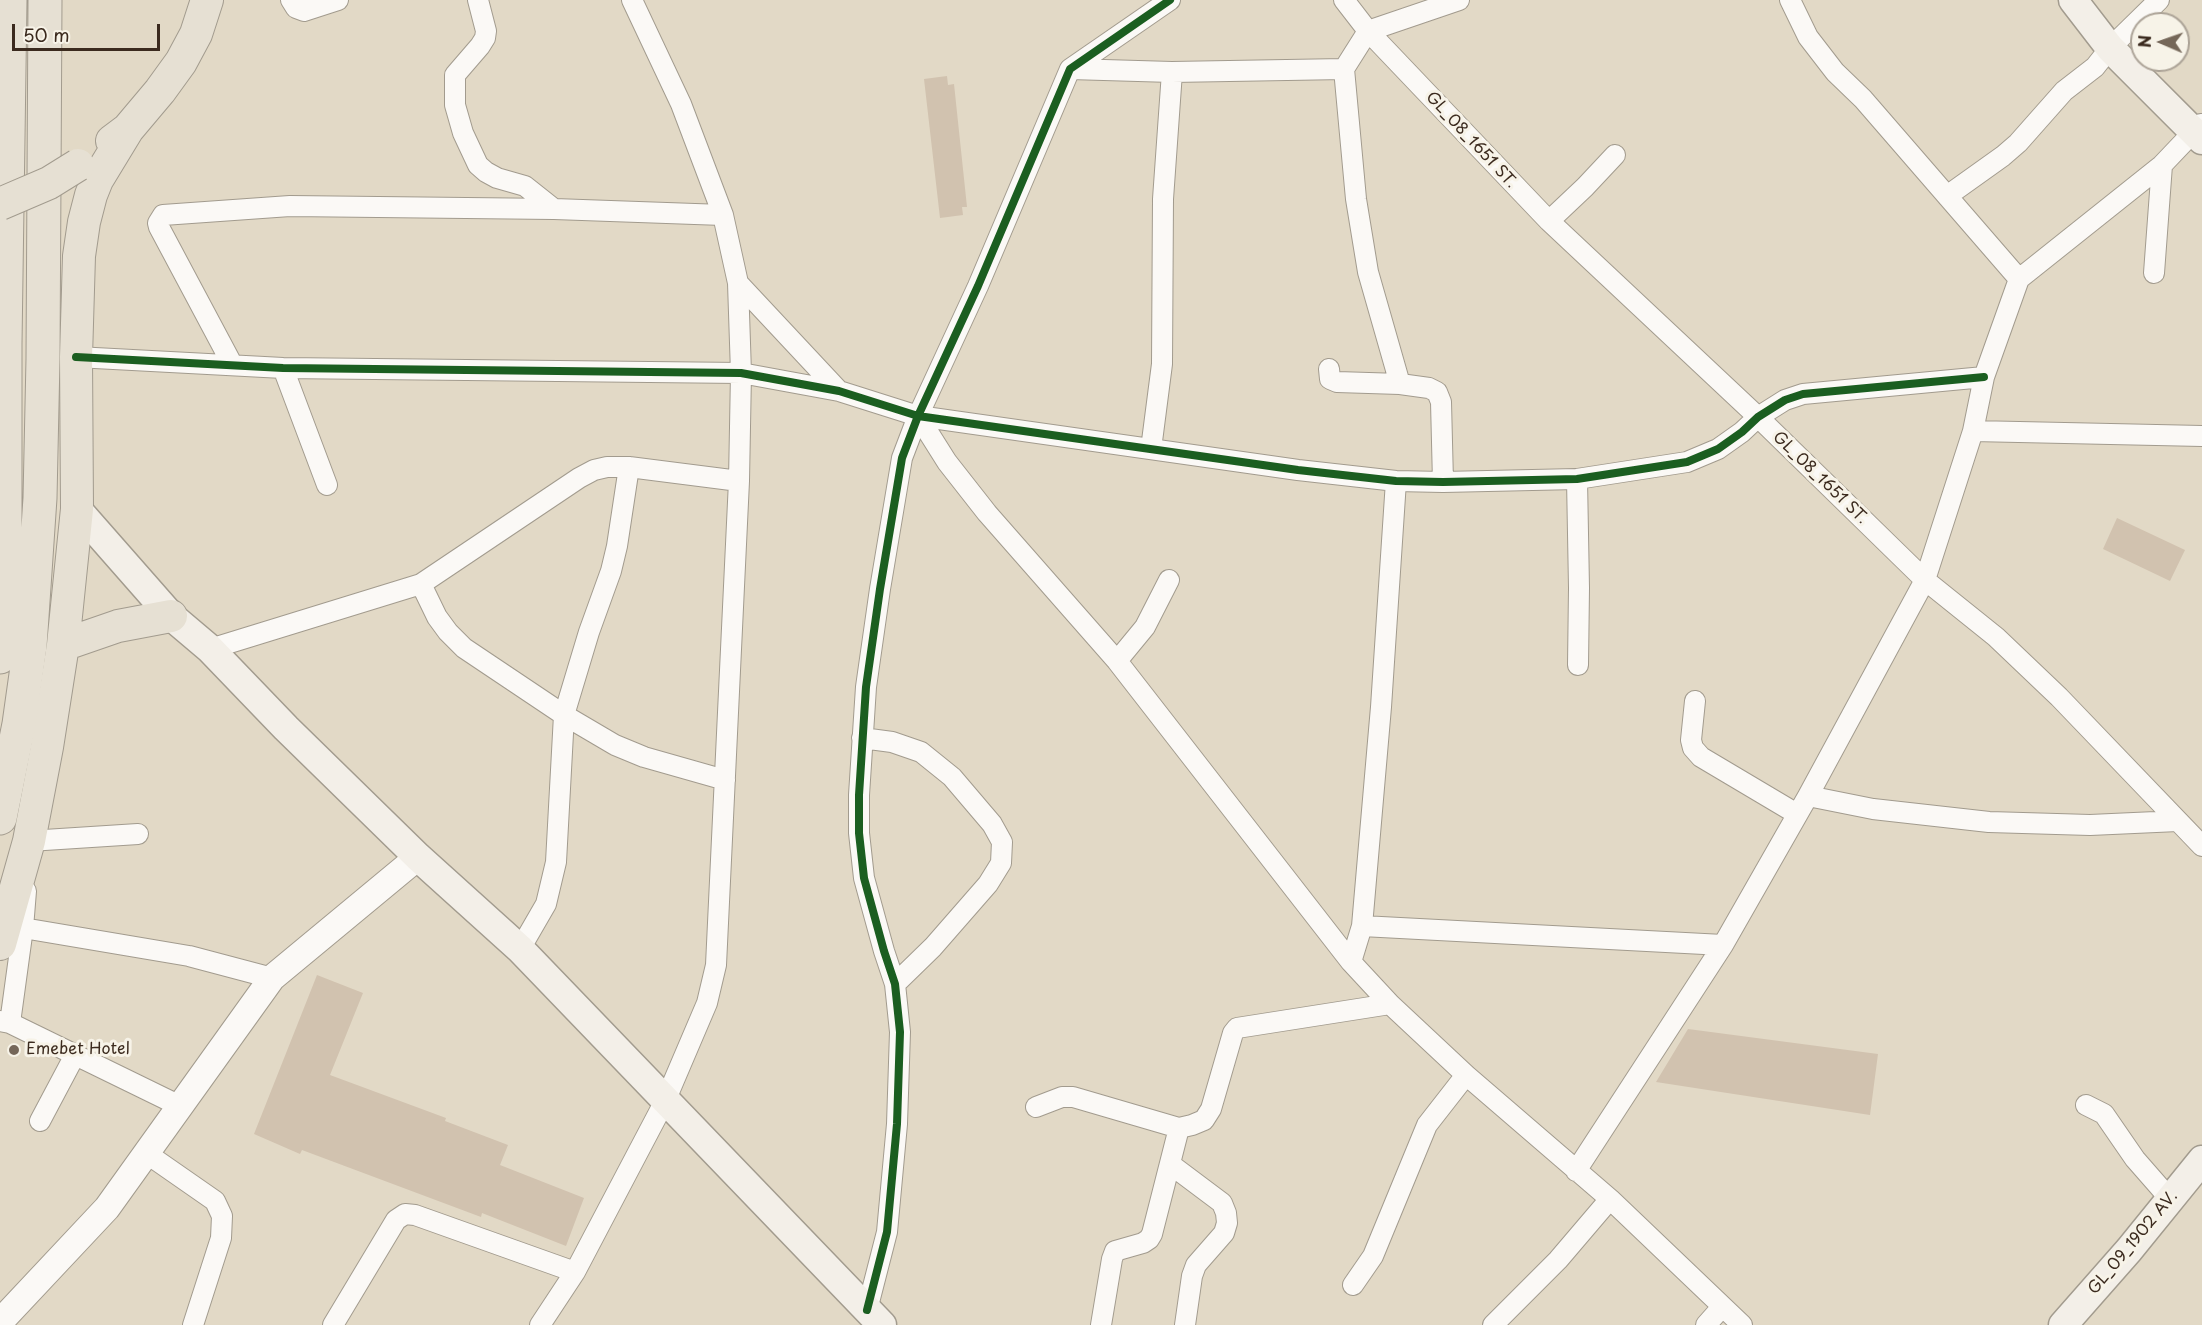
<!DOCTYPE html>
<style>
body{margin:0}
#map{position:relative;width:2202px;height:1325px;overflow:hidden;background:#e2d9c6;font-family:"Playpen Sans",sans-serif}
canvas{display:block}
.north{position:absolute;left:2130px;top:12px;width:60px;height:60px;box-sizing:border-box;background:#f7f3e8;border:2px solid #aca397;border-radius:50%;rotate:272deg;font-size:16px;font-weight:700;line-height:24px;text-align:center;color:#3b2a1e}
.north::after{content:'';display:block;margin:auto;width:21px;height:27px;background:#756759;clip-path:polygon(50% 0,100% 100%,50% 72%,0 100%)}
.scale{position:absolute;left:12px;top:24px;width:148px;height:27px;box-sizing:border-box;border:3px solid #3b2a1e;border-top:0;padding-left:8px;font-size:18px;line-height:21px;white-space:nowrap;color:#3b2a1e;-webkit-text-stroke:4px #f7f3e8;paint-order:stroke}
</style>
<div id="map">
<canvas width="2202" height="1325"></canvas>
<div class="north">N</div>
<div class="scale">50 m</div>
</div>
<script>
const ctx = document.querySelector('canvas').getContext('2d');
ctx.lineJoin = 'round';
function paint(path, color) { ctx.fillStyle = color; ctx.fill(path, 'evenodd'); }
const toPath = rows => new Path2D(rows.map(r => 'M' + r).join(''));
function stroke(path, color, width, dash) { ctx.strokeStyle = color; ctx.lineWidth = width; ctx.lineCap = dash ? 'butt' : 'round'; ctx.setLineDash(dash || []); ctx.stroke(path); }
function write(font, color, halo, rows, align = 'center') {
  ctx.font = font + ' "Playpen Sans",sans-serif'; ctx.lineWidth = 6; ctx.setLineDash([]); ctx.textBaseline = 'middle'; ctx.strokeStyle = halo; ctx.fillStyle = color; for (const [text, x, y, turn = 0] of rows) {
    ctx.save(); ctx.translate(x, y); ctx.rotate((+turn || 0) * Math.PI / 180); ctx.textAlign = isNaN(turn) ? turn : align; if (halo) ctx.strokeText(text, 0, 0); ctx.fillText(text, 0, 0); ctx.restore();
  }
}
const building = toPath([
 [947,76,948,85,954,84,967,207,962,207,963,215,940,218,924,79],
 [2117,518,2185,550,2170,581,2103,549],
 [317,975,363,993,330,1075,446,1118,445,1121,508,1145,500,1165,584,1198,566,1246,482,1213,481,1217,302,1150,300,1154,254,1134],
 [1688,1029,1878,1054,1870,1115,1656,1082]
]);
const minor = toPath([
 [291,0,296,8,304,11,338,0],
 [478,0,486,31,485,38,480,46,455,75,455,105,463,133,478,165,486,172,497,178,525,186,554,209],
 [1344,0,1368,31,1549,221,1758,417,1925,580,1996,637,2059,697,2202,846],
 [1790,0,1808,37,1835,72,1863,99,2019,279],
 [1070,69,1172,72,1163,199,1162,364,1151,449],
 [1344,69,1356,199,1368,272,1400,384,1429,388,1437,392,1441,402,1443,482],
 [1172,72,1344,69,1368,31,1459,0],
 [1947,196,2003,156,2018,143,2064,91,2095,67,2110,48,2159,0],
 [1549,221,1585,187,1615,155],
 [2154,273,2162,165],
 [738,283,839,391],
 [76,357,283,368,741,373,839,391,918,416,1298,470,1396,481,1443,482,1577,479,1687,462,1718,449,1742,432,1758,417,1785,400,1803,394,1984,377],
 [232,364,159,227,158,223,163,215,290,206,554,209,723,215],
 [283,368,327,485],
 [1329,369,1330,379,1337,382,1400,384],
 [918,416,947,462,987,513,1117,661,1351,962,1390,1004,1466,1075,1610,1199,1742,1325],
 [1973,431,2202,436],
 [1577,479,1579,588,1578,665],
 [421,584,437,617,448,632,464,648,564,715,615,745,644,757,725,780],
 [210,649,421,584,579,478,594,470,607,467,629,467,739,481],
 [1117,661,1145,627,1169,580],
 [1695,701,1691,740,1693,748,1701,757,1797,814],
 [862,738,892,742,921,752,952,777,992,824,1002,842,1001,863,988,884,933,947,895,984],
 [1808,796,1873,809,1989,822,2090,825,2178,821],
 [29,850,29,841,138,834],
 [1362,926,1723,945],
 [23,928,189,956,272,978],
 [520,949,546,904,556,862,564,715,589,632,611,571,617,546,629,467],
 [1351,962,1362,926,1381,707,1396,481],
 [0,1021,10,1023,180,1106],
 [10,1023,23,928,26,891],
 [2086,1105,2104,1114,2135,1159,2170,1199],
 [1036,1107,1062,1097,1073,1097,1179,1128,1192,1125,1204,1120,1211,1109,1233,1033,1237,1028,1390,1004],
 [40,1121,75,1055],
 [146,1153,215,1201,222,1216,221,1238,193,1325],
 [1170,1164,1222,1203,1226,1213,1227,1223,1224,1233,1196,1265,1192,1276,1185,1325],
 [1576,1171,1723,945,1808,796,1925,580,1973,431,1984,377,2019,279,2162,165,2201,124],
 [1353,1285,1373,1256,1427,1125,1466,1075],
 [867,1310,887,1232,897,1124,900,1032,895,984,884,951,864,878,859,833,859,795,866,687,880,589,902,458,918,416,978,286,1070,69,1170,0],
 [333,1325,396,1220,405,1214,415,1215,575,1272],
 [540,1325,575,1272,666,1099,707,1003,716,965,739,481,741,373,738,283,723,215,681,104,632,0],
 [1101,1325,1112,1259,1115,1251,1143,1243,1149,1239,1152,1234,1179,1128],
 [1493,1325,1558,1260,1610,1199],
 [1706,1325,1722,1307]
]);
const tertiary = toPath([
 [0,1322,107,1208,272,978,418,857]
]);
const secondary = toPath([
 [2073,0,2110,48,2202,140],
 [77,509,171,616,210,649,286,728,418,857,520,949,882,1325],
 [2063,1325,2129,1250,2202,1160]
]);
const primary = toPath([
 [112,141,128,129,160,91,181,62,196,34,207,0],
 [63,645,118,626,171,616],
 [0,944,29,841,47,747,63,645,77,509,76,357,79,256,84,222,91,195,97,180,128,129]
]);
const trunk = toPath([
 [0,657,5,603,5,344,10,0],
 [0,818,19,724,30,646,40,498,43,359,45,0]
]);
const primaryBridge = toPath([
 [0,204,49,183,78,165]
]);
const cycleway = toPath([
 [76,357,283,368,741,373,839,391,918,416,1298,470,1396,481,1443,482,1577,479,1687,462,1718,449,1742,432,1758,417,1785,400,1803,394,1984,377],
 [867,1310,887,1232,897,1124,900,1032,895,984,884,951,864,878,859,833,859,795,866,687,880,589,902,458,918,416,978,286,1070,69,1170,0]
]);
const markers = [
 [14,1050,6,"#756759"]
];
const streetNames = [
 ["GL_08_1651 ST.",1471,140,47],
 ["GL_08_1651 ST.",1820,478,44],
 ["GL_09_1902 AV.",2133,1243,-50]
];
const poiNames = [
 ["Emebet Hotel",26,1050]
];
paint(building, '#d1c2af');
stroke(minor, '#a29b8e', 22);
stroke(tertiary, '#a29b8e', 28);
stroke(secondary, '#a29b8e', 31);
stroke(primary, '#a29b8e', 34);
stroke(trunk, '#a29b8e', 35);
stroke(minor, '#fbf9f6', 20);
stroke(tertiary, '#fbf9f6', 26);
stroke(secondary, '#f3efe8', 28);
stroke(primary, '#e6e0d3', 32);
stroke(trunk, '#e6e0d3', 33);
stroke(primaryBridge, '#a29b8e', 34, []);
stroke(primaryBridge, '#e6e0d3', 32);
stroke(cycleway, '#1b5e20', 8);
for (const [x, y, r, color] of markers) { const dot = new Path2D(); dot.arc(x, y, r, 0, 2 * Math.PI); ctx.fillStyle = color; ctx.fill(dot); stroke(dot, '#f7f3e8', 2); }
write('16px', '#3b2a1e', '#f7f3e8', streetNames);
write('16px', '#3b2a1e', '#f7f3e8', poiNames, 'left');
</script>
